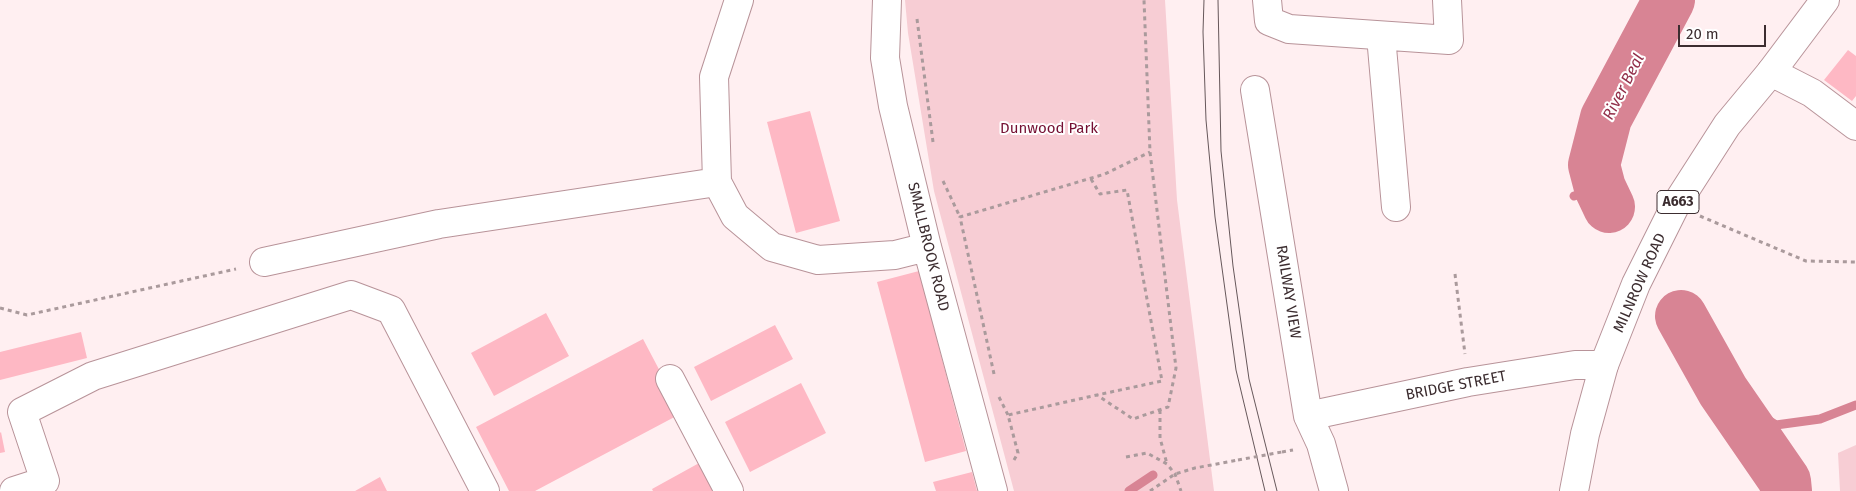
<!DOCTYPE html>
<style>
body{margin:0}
#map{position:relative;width:1856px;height:491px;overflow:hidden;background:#ffeff1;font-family:"Fira Sans",sans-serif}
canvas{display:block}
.scale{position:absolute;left:1678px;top:25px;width:88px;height:22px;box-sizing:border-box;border:2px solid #3c2d30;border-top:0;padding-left:6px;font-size:15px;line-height:18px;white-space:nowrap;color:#3c2d30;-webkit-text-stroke:4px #fff;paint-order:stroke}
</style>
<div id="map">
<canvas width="1856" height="491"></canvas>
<div class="scale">20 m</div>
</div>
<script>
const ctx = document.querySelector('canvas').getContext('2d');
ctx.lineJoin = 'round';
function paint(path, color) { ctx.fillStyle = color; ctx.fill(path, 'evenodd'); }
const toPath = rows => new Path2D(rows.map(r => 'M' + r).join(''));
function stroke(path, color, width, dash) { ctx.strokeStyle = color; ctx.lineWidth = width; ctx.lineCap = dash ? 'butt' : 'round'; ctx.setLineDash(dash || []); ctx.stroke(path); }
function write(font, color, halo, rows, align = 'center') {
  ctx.font = font + ' "Fira Sans",sans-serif'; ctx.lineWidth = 4; ctx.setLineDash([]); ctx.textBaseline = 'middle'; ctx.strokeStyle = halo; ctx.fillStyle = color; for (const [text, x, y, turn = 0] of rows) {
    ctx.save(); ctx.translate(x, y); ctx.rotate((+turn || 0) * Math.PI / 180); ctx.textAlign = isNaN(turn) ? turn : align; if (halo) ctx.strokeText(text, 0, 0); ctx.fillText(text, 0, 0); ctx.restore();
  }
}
const green = toPath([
 [905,0,1165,0,1177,200,1214,491,1014,491,934,191,908,33],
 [1856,445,1856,491,1840,491,1838,453]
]);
const stream = toPath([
 [1574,196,1600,188],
 [1723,391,1776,425,1820,419,1856,405],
 [1129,491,1153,475]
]);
const river = toPath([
 [1609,207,1600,188,1594,165,1606,118,1669,0],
 [1681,316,1723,391,1785,481,1786,491]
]);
const building = toPath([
 [1848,50,1856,56,1856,96,1852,101,1824,80],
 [810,111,840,221,796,233,767,122],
 [919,271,966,451,925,462,877,282],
 [546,313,569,356,494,396,471,353],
 [775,325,793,359,711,401,694,367],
 [81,332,87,358,0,380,0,352],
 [643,339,682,413,535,491,509,491,476,427],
 [801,383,826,433,750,472,725,422],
 [1,432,5,452,0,453,0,433],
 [701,462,717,491,653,491,652,489],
 [972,472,977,491,936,491,933,482],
 [380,477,387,491,355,491]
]);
const path = toPath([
 [917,19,933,142],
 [1091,179,1100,194,1127,190,1162,381,1097,395],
 [943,181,960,217],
 [1700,216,1806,261,1856,262],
 [1455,274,1465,354],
 [0,308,27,315,236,269],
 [994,374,960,217,1105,174,1150,152],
 [999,397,1008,415],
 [1160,410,1160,438,1167,464],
 [1282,452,1293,450],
 [1126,457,1147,453,1167,464,1175,474,1181,491],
 [1014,460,1018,453,1008,415,1097,395,1133,419,1168,407,1176,368,1150,152,1144,0],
 [1150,491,1175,474,1195,468,1238,460]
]);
const minor = toPath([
 [739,0,714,77,717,182,735,216,772,247,818,260,895,255,927,247],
 [887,0,885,58,893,106,927,247,993,491],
 [1267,0,1269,21,1289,29,1449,40,1447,0],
 [1381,36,1396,207],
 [1771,72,1812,93,1856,126],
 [1255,90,1308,416,1321,444,1334,491],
 [264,262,439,224,717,182],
 [670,379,729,491],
 [1308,416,1468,382,1575,365,1604,365],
 [14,491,45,481,22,412,93,376,351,295,391,310,485,491]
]);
const major = toPath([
 [1574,491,1585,434,1604,365,1636,284,1675,206,1727,125,1771,72,1825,0]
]);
const tram = toPath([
 [1204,0,1203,32,1206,120,1215,217,1236,370,1265,491],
 [1218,0,1221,151,1233,266,1249,379,1277,491]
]);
const pathBridge = toPath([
 [1238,460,1282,452]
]);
const shields = [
 [1678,202,42]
];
const shieldNames = [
 ["A663",1678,202]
];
const parkNames = [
 ["Dunwood Park",1049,129]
];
const streetNames = [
 ["SMALLBROOK ROAD",928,247,76],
 ["MILNROW ROAD",1640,283,-66],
 ["RAILWAY VIEW",1288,292,81],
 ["BRIDGE STREET",1456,386,-11]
];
const waterNames = [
 ["River Beal",1624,87,-63]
];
paint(green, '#f7cdd4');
stroke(stream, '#d88494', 9);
stroke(river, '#d88494', 52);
paint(building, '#feb8c4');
stroke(minor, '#b89399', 30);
stroke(major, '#b89399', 30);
stroke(path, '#aa9a9c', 3, [4, 4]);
stroke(minor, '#fff', 28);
stroke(major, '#fff', 28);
stroke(tram, '#66575a', 1);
stroke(pathBridge, '#aa9a9c', 3, [4, 4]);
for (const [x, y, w] of shields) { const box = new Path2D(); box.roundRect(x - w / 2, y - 11.5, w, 23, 4); ctx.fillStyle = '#fff'; ctx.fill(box); stroke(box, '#3c2d30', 1); }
write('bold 14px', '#3c2d30', null, shieldNames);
write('15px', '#740f32', '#fff', parkNames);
write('15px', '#3c2d30', '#fff', streetNames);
write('italic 16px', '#922f4a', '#fff', waterNames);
</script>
